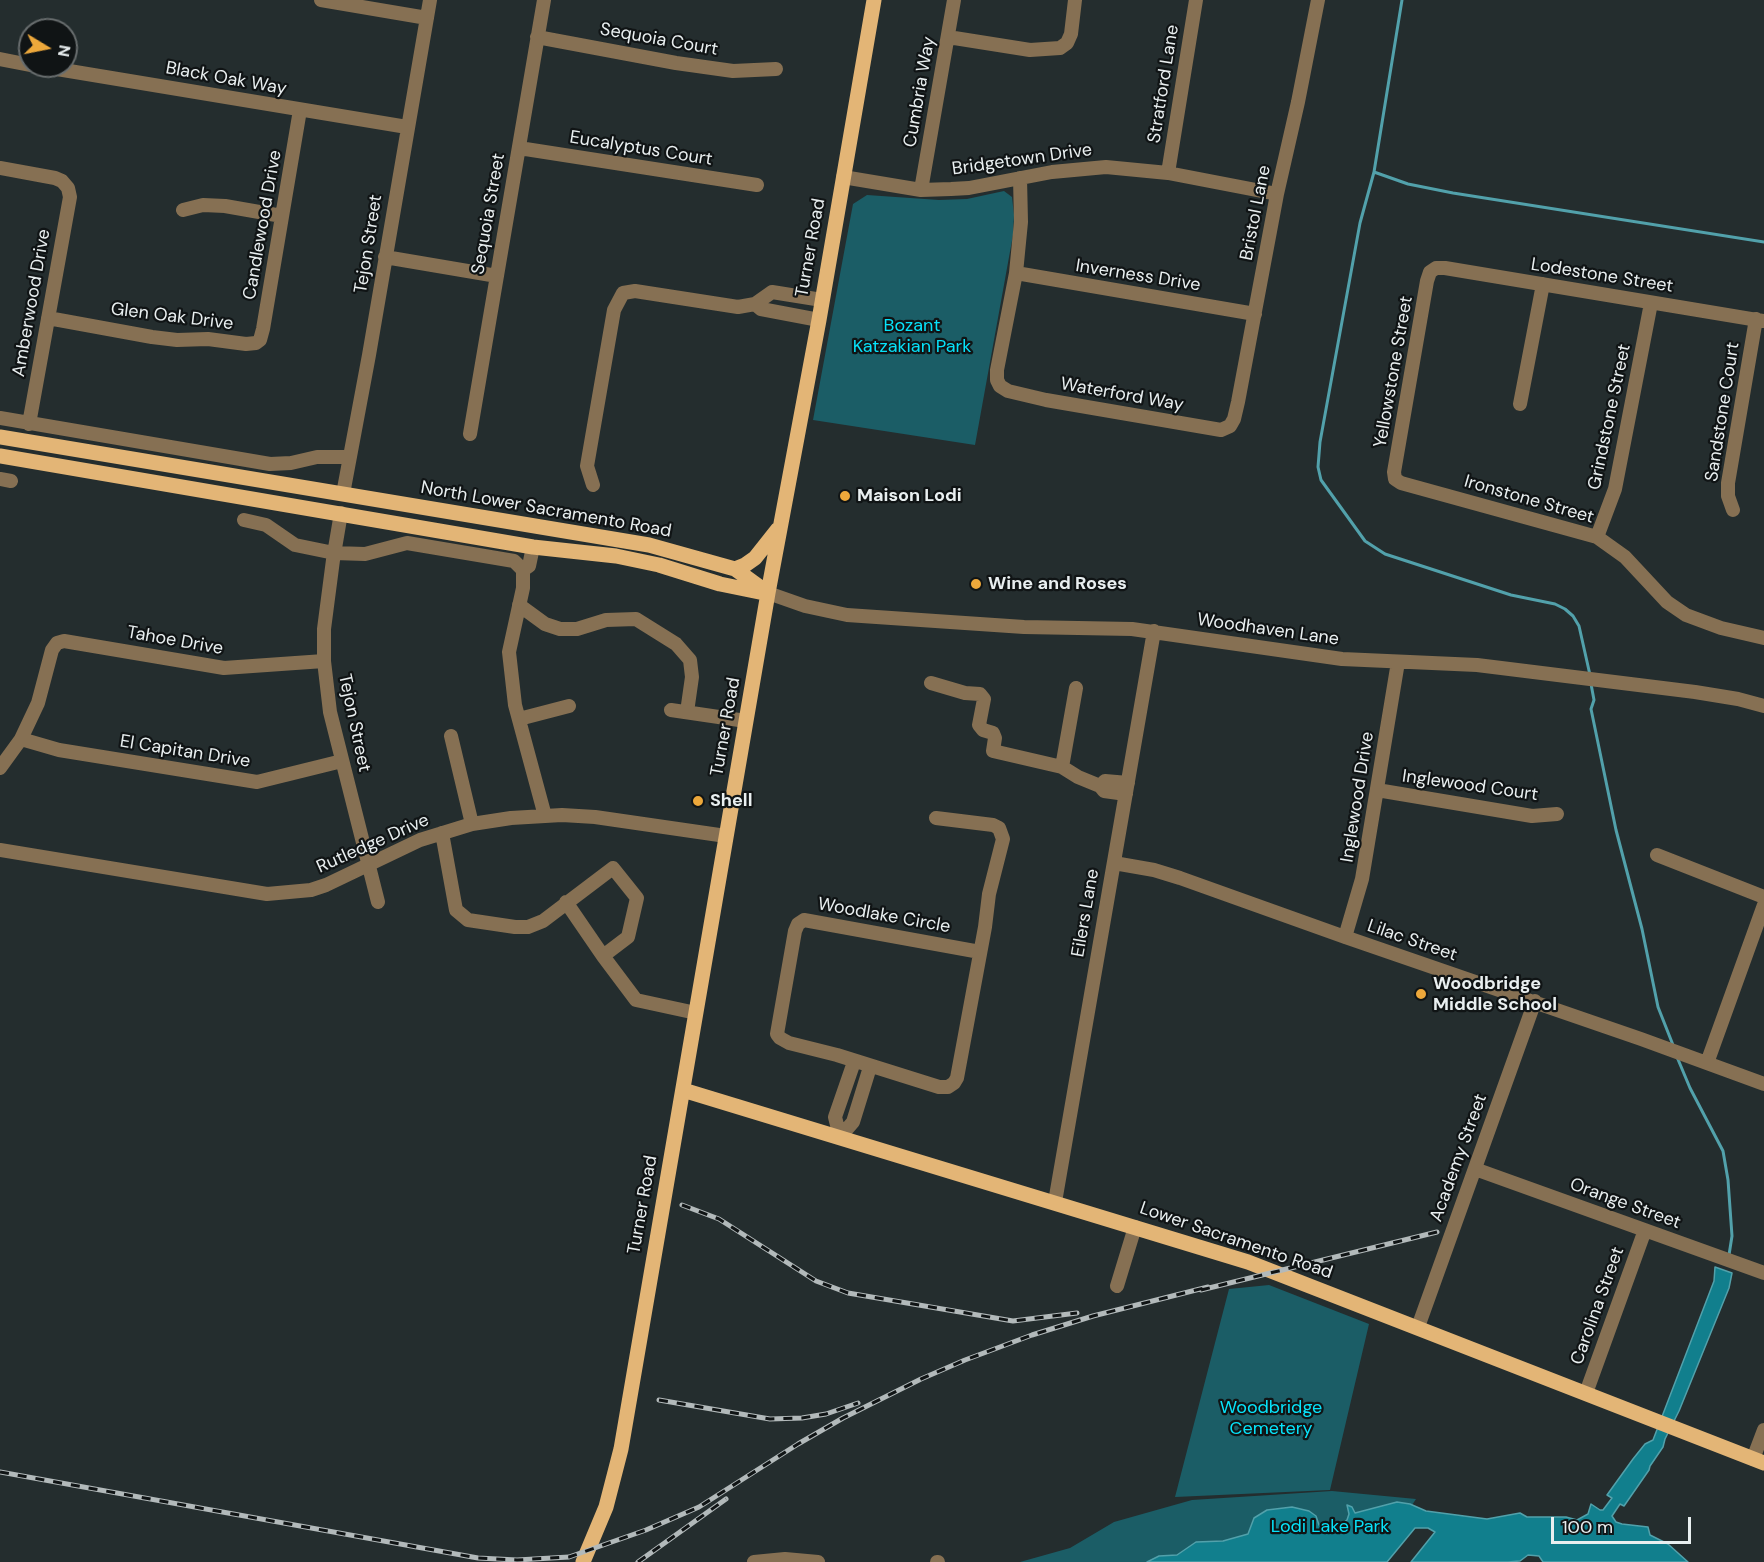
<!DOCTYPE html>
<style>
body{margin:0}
#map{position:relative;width:1764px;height:1562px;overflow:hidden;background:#242d2e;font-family:"DM Sans",sans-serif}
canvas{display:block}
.north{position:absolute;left:18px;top:18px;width:60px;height:60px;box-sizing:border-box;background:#101415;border:2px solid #676c6d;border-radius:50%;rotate:100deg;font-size:16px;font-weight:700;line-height:24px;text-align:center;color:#e9eff0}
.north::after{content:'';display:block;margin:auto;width:21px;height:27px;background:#eda83b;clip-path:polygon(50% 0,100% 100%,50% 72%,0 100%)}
.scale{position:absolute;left:1551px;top:1517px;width:140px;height:27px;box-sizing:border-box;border:3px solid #e9eff0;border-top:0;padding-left:8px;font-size:18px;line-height:21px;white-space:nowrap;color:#e9eff0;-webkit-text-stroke:4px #101415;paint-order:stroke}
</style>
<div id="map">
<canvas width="1764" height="1562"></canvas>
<div class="north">N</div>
<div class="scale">100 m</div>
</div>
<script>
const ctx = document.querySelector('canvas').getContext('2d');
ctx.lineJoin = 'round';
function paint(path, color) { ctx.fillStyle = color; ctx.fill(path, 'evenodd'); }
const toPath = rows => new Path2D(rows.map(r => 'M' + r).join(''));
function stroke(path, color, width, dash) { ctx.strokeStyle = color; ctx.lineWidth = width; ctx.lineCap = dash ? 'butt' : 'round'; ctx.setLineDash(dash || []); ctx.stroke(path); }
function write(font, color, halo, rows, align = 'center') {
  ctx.font = font + ' "DM Sans",sans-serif'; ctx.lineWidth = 4.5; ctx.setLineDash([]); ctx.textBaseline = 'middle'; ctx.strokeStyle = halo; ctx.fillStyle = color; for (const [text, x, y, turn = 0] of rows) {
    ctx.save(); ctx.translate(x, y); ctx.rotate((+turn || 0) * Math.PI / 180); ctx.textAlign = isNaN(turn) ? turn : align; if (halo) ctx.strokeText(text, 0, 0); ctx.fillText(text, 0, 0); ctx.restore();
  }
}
const green = toPath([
 [1004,191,1012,197,1014,215,1013,235,975,445,813,420,853,204,867,195,939,200,967,199],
 [1269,1285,1369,1324,1330,1490,1175,1497,1229,1289],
 [1332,1491,1416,1499,1375,1562,1020,1562,1070,1548,1114,1522,1192,1500]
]);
const water = toPath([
 [1715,1267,1732,1273,1729,1288,1679,1411,1665,1439,1663,1447,1650,1466,1649,1470,1624,1506,1620,1504,1612,1516,1616,1522,1622,1524,1648,1527,1650,1535,1668,1544,1688,1562,1543,1562,1539,1556,1528,1555,1520,1561,1508,1562,1411,1562,1435,1532,1428,1528,1415,1528,1387,1562,1147,1562,1159,1556,1177,1555,1196,1542,1223,1541,1248,1534,1254,1518,1267,1510,1292,1507,1309,1511,1316,1516,1319,1525,1326,1529,1338,1526,1347,1520,1349,1514,1347,1505,1352,1507,1355,1513,1397,1502,1410,1504,1426,1511,1487,1519,1520,1513,1527,1517,1566,1517,1577,1520,1588,1514,1591,1504,1600,1510,1603,1510,1612,1498,1607,1495,1633,1459,1645,1444,1653,1440,1714,1281,1715,1267]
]);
const stream = toPath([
 [1402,0,1374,172,1360,223,1320,442,1318,467,1321,480,1365,541,1385,554,1511,595,1555,604,1565,609,1573,616,1579,626,1590,675],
 [1374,172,1408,184,1453,193,1764,242],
 [1591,684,1594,700,1591,709,1616,830,1642,929,1658,1007,1673,1045],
 [1677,1057,1690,1088,1723,1151,1728,1180,1732,1236,1729,1255]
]);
const minor = toPath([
 [321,0,427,18],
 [537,37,676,63,733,71,776,69],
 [948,37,1030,50,1060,48,1067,43,1071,34,1075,0],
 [0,59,30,65],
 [39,66,407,127],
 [519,148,757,185],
 [0,168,55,178,62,181,68,188,70,197,29,424],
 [1168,173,1196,0],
 [843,177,921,190,951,189,969,188,1052,172,1106,167,1168,173,1277,194],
 [1020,178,1021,222,1016,273,997,370,997,380,1000,386,1008,391,1046,400,1221,430,1230,426,1234,419,1238,402,1277,194,1298,102,1318,0],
 [921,190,954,0],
 [183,210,203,205,225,206,282,216],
 [385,257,497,276],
 [1016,273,1255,314],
 [48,318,152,337,177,340,208,339,246,344,256,343,260,340,263,329,300,110],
 [819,320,761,309,755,304,772,292,822,300],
 [1764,321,1445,268,1436,268,1430,272,1427,281,1394,472,1395,479,1401,483,1597,537,1625,557,1667,602,1686,615,1721,628,1764,638],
 [1520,404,1543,284],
 [0,418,270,464,291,463,317,457,350,457],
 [470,434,544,0],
 [0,479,11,481],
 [593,485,587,466,614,310,623,293,635,291,738,307,755,304],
 [343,494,369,355,430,0],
 [1733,510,1728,496,1728,483,1756,319],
 [341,513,333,560,324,629,324,661,330,712,378,902],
 [244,520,266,525,295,545,334,553,365,554,407,543,514,561,523,570],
 [1597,537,1615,489,1651,303],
 [523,570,523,588,509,652,515,705,545,816],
 [523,570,529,566,533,547],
 [768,593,805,606,847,615,1024,627,1132,629,1342,659,1477,665,1695,692,1738,699,1764,706],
 [519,605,545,624,560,629,577,629,606,620,636,619,676,644,690,660,692,677,687,712],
 [931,683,965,693,980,694,984,699,979,725,983,730,993,733,995,738,993,751,1062,767,1078,777,1100,786,1104,791,1126,794],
 [671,710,746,721],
 [519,719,569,706],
 [451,736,472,824],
 [21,739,59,750,257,782,342,761],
 [1062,767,1076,688],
 [0,768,21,739,38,703,52,650,57,643,64,641,224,668,324,661],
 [1100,786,1105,781,1128,783],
 [1377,790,1532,816,1557,814],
 [936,818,993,825,999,828,1003,839,989,894,985,927,957,1078,954,1083,948,1087,939,1087,837,1055,789,1043,780,1038,777,1034,795,931,798,924,804,920,980,952],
 [442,833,456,910,468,920,515,927,528,927,543,921,613,868,637,898,628,937,603,956],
 [0,850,267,894,311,890,326,885,420,840,472,824,511,818,562,815,595,817,726,836],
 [1657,855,1764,897],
 [1114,863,1154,870,1180,878,1345,937,1641,1039,1764,1084],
 [566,902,603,956,636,1000,696,1013],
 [1345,937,1362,879,1398,662],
 [1707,1063,1764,905],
 [840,1137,835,1117,854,1062],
 [840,1137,853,1122,870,1067],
 [1475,1169,1764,1273],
 [1055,1202,1154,631],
 [1117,1286,1135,1227],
 [1418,1327,1535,1001],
 [1586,1393,1645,1230],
 [1753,1459,1764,1430],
 [754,1562,785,1559,818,1562],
 [937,1562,938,1562]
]);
const major = toPath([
 [0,437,649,545,735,569,768,593],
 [0,456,533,547,616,556,659,565,720,584,764,593],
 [735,569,745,565,755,558,778,529],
 [683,1090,1248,1262,1764,1463],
 [583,1562,606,1507,621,1449,768,593,819,320,874,0]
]);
const rail = toPath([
 [682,1205,719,1219,816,1281,848,1293,1013,1321,1077,1313],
 [1201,1290,1437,1232],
 [659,1400,770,1419,802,1418,826,1414,858,1403],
 [0,1472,478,1558,517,1560,569,1557,646,1530,699,1507,798,1444,843,1418,921,1379,965,1360,1032,1335,1093,1316,1208,1287],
 [638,1562,726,1499]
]);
const markers = [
 [845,496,6,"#eda83b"],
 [976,584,6,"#eda83b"],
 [698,801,6,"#eda83b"],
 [1421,994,6,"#eda83b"]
];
const streetNames = [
 ["Sequoia Court",659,40,10],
 ["Black Oak Way",226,79,10],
 ["Stratford Lane",1164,84,-81],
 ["Cumbria Way",920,92,-80],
 ["Eucalyptus Court",641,149,9],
 ["Bridgetown Drive",1022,160,-8],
 ["Bristol Lane",1256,213,-79],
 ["Sequoia Street",489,214,-80],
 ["Candlewood Drive",263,225,-80],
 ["Tejon Street",369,244,-81],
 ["Turner Road",811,248,-80],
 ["Inverness Drive",1138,276,9],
 ["Lodestone Street",1602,276,9],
 ["Amberwood Drive",32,303,-80],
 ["Glen Oak Drive",172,317,7],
 ["Yellowstone Street",1394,372,-80],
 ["Waterford Way",1122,395,10],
 ["Sandstone Court",1723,412,-81],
 ["Grindstone Street",1610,417,-78],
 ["Ironstone Street",1529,500,16],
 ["North Lower Sacramento Road",546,510,10],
 ["Woodhaven Lane",1268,630,8],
 ["Tahoe Drive",175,641,10],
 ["Tejon Street",354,723,78],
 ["Turner Road",726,727,-80],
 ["El Capitan Drive",185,752,9],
 ["Inglewood Court",1470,786,8],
 ["Inglewood Drive",1358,797,-81],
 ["Rutledge Drive",373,844,-24],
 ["Eilers Lane",1086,913,-80],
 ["Woodlake Circle",884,916,10],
 ["Lilac Street",1412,941,19],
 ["Academy Street",1459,1158,-70],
 ["Orange Street",1625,1204,20],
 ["Turner Road",643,1205,-80],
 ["Lower Sacramento Road",1236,1241,19],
 ["Carolina Street",1598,1306,-70]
];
const parkNames = [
 ["Bozant",912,326],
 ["Katzakian Park",912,347],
 ["Woodbridge",1271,1408],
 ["Cemetery",1271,1429],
 ["Lodi Lake Park",1330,1527]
];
const poiNames = [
 ["Maison Lodi",857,496],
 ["Wine and Roses",988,584],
 ["Shell",710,801],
 ["Woodbridge",1433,984],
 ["Middle School",1433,1005]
];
paint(green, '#1b5d66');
paint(water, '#117f8d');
stroke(water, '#52a1ab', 1.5);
stroke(stream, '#52a1ab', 3);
stroke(minor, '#867053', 14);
stroke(major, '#e3b576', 15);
stroke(rail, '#b2b9ba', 5);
stroke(rail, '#101415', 3, [9]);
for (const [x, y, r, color] of markers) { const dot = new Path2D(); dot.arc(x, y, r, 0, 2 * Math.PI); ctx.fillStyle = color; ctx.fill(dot); stroke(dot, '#101415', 2); }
write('18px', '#e9eff0', '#101415', streetNames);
write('18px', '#07e3fa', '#101415', parkNames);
write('bold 18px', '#e9eff0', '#101415', poiNames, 'left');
</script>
